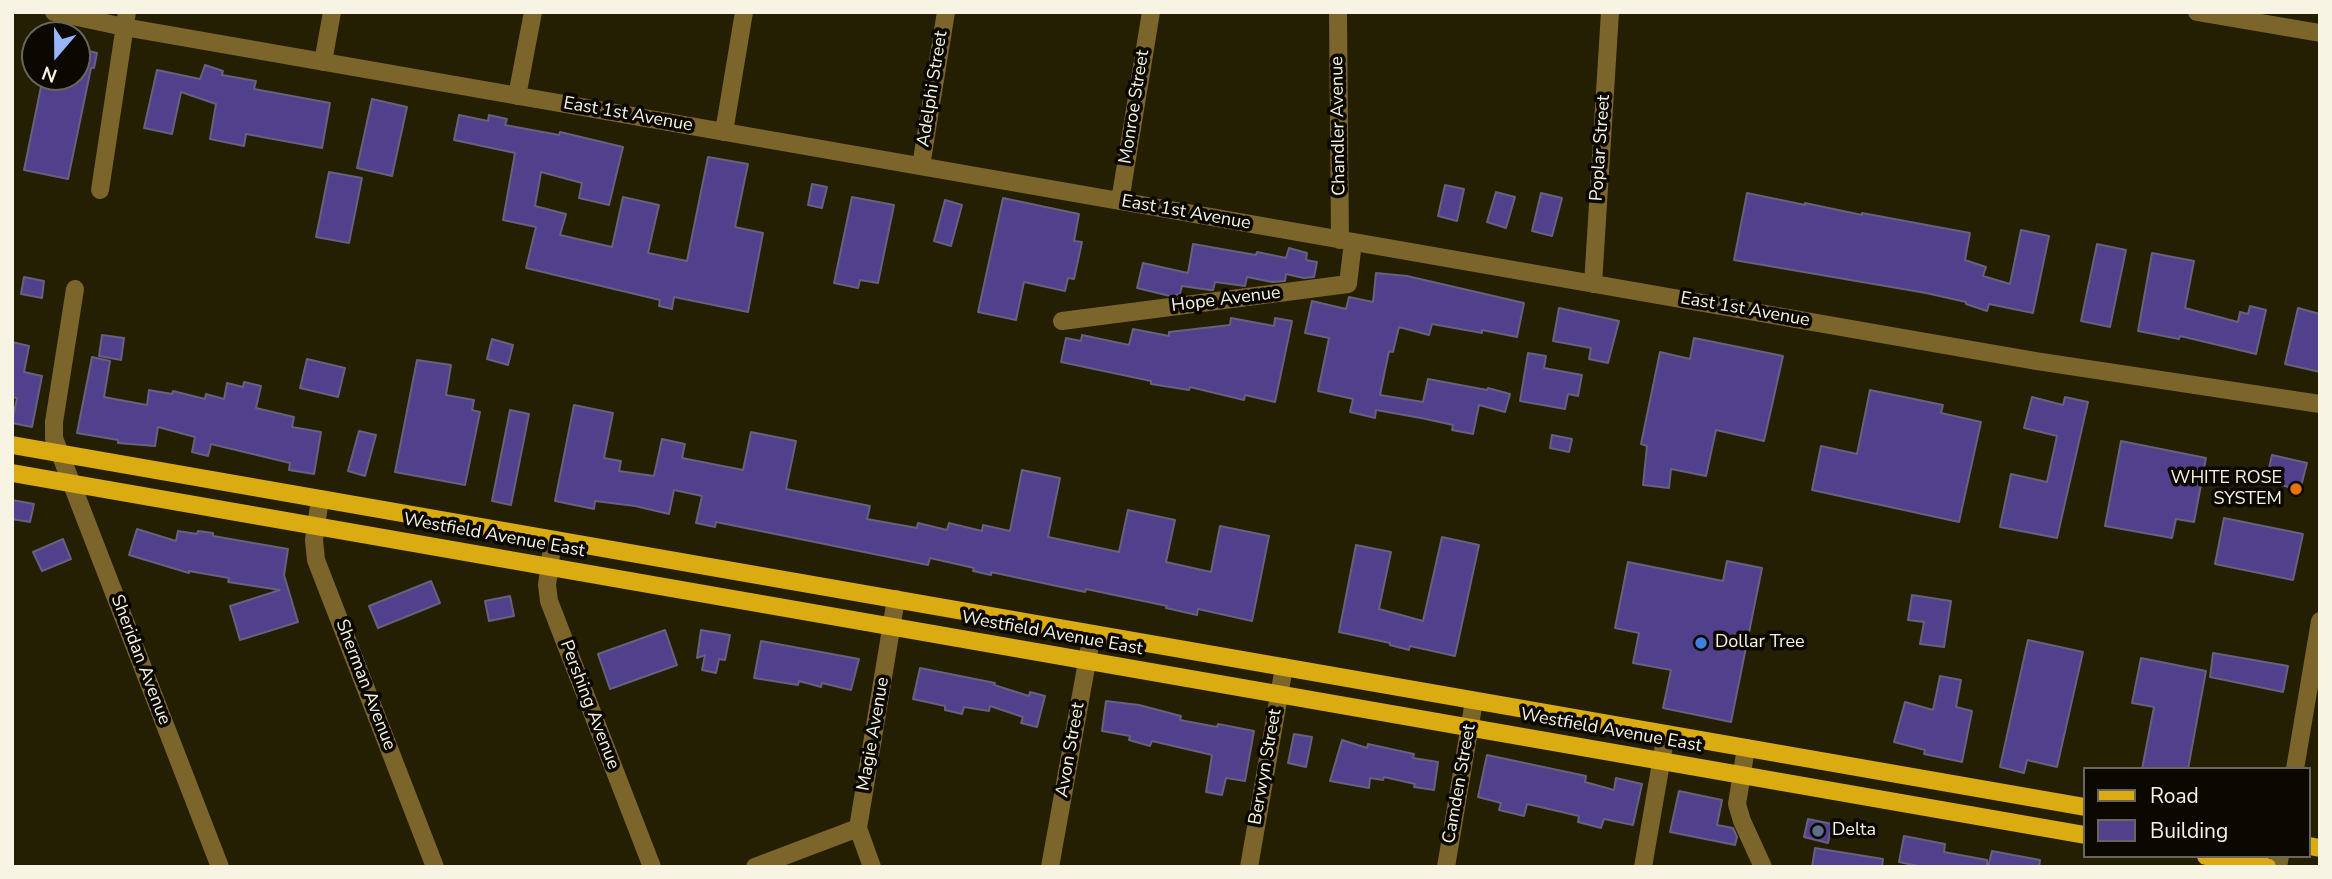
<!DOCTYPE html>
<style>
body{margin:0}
#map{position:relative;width:2332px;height:879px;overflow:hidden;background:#241e02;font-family:"Nunito Sans",sans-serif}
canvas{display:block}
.frame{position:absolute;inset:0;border:14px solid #f7f4e3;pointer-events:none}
.legend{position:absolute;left:2083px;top:767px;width:228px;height:91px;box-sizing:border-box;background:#0a0801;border:2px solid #69665b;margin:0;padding:9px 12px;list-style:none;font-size:21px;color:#f7f4e3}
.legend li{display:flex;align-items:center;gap:14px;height:35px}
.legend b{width:35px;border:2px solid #69665b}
.north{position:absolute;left:21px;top:21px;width:70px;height:70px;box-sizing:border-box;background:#0a0801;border:2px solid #69665b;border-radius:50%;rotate:200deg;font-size:19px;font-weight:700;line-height:28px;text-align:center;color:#f7f4e3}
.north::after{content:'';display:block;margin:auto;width:24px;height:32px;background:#96b6fd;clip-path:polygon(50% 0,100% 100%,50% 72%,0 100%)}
</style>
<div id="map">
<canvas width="2332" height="879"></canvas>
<div class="frame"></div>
<ul class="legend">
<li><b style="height:9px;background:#dbac11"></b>Road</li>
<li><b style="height:19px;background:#51408c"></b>Building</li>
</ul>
<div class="north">N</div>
</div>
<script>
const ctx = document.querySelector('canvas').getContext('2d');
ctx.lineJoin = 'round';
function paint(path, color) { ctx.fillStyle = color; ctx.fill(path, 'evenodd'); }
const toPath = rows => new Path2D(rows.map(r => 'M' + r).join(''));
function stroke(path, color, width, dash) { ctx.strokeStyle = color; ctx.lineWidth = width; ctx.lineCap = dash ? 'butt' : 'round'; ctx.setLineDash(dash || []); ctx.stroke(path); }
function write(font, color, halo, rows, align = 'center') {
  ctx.font = font + ' "Nunito Sans",sans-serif'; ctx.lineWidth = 7; ctx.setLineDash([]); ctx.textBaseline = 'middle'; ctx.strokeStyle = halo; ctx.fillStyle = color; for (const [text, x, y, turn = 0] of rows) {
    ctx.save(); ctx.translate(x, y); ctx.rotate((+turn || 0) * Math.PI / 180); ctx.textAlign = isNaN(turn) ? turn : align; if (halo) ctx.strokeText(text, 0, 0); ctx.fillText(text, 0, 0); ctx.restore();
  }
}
const building = toPath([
 [77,48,97,53,94,68,91,68,68,179,24,170,43,77,77,77,77,48],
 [205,65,223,71,222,75,256,81,254,89,330,103,322,148,246,134,244,146,210,139,216,104,181,92,172,134,144,128,157,70,200,79,205,65],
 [372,99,407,107,392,176,357,168,372,99],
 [459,115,488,121,489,115,507,119,505,125,559,135,560,132,623,147,609,205,579,198,582,183,541,172,535,206,566,214,560,235,612,247,623,197,659,205,648,253,687,261,708,157,748,164,735,227,763,233,748,312,674,297,672,309,659,306,660,300,526,268,536,227,503,220,515,153,454,140,459,115],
 [329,172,362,178,349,243,316,237,329,172],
 [812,184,827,187,822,208,808,205,812,184],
 [1445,185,1464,189,1457,221,1438,216,1445,185],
 [1496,192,1515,197,1506,228,1487,222,1496,192],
 [1541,193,1562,198,1552,236,1532,231,1541,193],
 [1747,193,1805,205,1805,203,1862,215,1862,213,1970,233,1965,260,1986,267,1983,276,2010,284,2021,230,2049,236,2033,313,1989,304,1987,311,1966,304,1966,302,1926,293,1734,260,1747,193],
 [852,197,894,205,878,283,860,280,858,288,834,283,852,197],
 [1003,198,1079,214,1074,241,1082,242,1074,279,1068,278,1065,291,1024,282,1016,320,978,312,1003,198],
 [945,200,962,205,951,246,934,241,945,200],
 [1193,244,1256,255,1257,252,1286,258,1289,248,1307,253,1306,260,1317,262,1314,277,1304,278,1286,274,1285,281,1272,282,1247,277,1245,286,1215,282,1213,290,1210,290,1182,286,1180,294,1170,296,1137,288,1143,263,1188,273,1193,244],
 [2097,244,2126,250,2110,327,2081,321,2097,244],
 [2152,253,2194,261,2185,308,2238,322,2240,312,2248,314,2250,306,2266,310,2256,354,2180,336,2179,339,2138,331,2152,253],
 [1376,273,1407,276,1524,303,1517,337,1482,330,1482,333,1432,324,1429,335,1399,327,1393,352,1389,351,1380,395,1423,402,1428,379,1487,390,1488,388,1510,394,1505,412,1479,405,1473,434,1452,430,1453,425,1421,418,1376,410,1375,418,1350,412,1353,399,1318,391,1329,338,1305,333,1312,301,1346,309,1349,297,1373,302,1376,273],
 [24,277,44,281,42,298,21,294,24,277],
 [1559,308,1619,321,1608,363,1589,359,1591,348,1553,341,1559,308],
 [2298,308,2320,314,2320,372,2285,364,2298,308],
 [1231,318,1274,326,1275,318,1292,321,1275,402,1245,395,1244,400,1190,387,1189,390,1151,384,1151,381,1061,362,1066,338,1081,341,1082,335,1129,345,1133,329,1169,336,1169,332,1230,325,1231,318],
 [102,335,124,338,121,360,99,356,102,335],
 [1694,338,1783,356,1764,441,1716,430,1706,476,1671,469,1669,488,1643,485,1647,446,1641,444,1660,352,1690,359,1694,338],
 [492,339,513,345,508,365,487,359,492,339],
 [12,342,29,346,24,372,42,376,32,427,12,423,17,398,12,397,12,342],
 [1528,353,1546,356,1544,368,1582,375,1578,396,1568,394,1565,409,1520,401,1528,353],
 [92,357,110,361,104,397,147,405,149,390,172,394,173,391,205,399,206,394,224,399,227,383,243,387,244,382,261,386,256,408,294,417,292,427,321,432,314,474,289,470,290,463,211,444,208,456,192,452,195,437,158,427,155,446,118,443,118,440,77,433,92,357],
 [307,359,345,368,338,397,300,388,307,359],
 [417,360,451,365,446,395,474,400,472,410,480,412,465,485,395,472,417,360],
 [1870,390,1943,405,1941,413,1981,422,1959,522,1812,490,1821,446,1857,454,1870,390],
 [2032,397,2063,405,2065,397,2088,402,2057,538,2000,527,2011,474,2047,482,2057,436,2024,428,2032,397],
 [574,405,613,413,604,458,621,461,619,471,654,476,662,439,685,444,682,458,743,470,751,432,796,441,786,489,870,506,867,519,917,528,918,523,947,530,949,523,982,531,983,525,1010,531,1022,470,1060,478,1048,537,1119,552,1128,510,1175,520,1166,562,1211,572,1220,526,1269,536,1252,621,1198,609,1197,615,1166,608,1167,606,1086,589,1085,592,991,572,991,575,973,571,974,568,930,558,928,565,716,522,715,527,696,523,702,496,674,490,669,514,635,506,595,501,594,509,555,501,574,405],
 [510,410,529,414,511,505,492,501,510,410],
 [359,431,376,435,365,476,348,471,359,431],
 [1552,435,1572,439,1569,452,1550,448,1552,435],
 [2121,441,2206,458,2194,522,2176,519,2172,538,2105,526,2121,441],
 [2272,455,2307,463,2300,490,2266,481,2272,455],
 [12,500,34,504,30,522,12,519,12,500],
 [2224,518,2303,534,2293,580,2215,564,2224,518],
 [137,529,176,541,178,531,197,534,198,531,213,533,213,536,288,549,284,575,298,622,240,640,230,606,280,590,228,582,229,578,189,571,189,573,129,555,137,529],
 [1442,537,1479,545,1455,656,1410,646,1409,650,1390,645,1390,643,1339,632,1356,545,1391,552,1379,609,1423,621,1442,537],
 [63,539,71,559,42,571,33,552,63,539],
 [1727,561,1762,568,1731,722,1663,708,1671,670,1633,663,1639,633,1615,628,1628,562,1723,581,1727,561],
 [431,581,440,603,378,628,369,606,431,581],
 [1912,595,1951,601,1944,647,1920,644,1924,622,1908,620,1912,595],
 [510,596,514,616,489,621,485,601,510,596],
 [665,630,677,665,610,689,598,654,665,630],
 [701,630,730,635,725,660,719,659,716,673,702,670,705,655,697,658,701,630],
 [2028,640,2083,652,2057,767,2027,760,2024,773,2000,767,2028,640],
 [761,641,859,659,851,690,822,683,821,687,799,681,798,685,754,678,761,641],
 [2213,653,2288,666,2283,692,2210,677,2213,653],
 [2141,658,2206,671,2188,769,2142,769,2154,707,2132,703,2141,658],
 [920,668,995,683,994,685,1029,696,1030,692,1045,696,1037,727,1021,723,1023,717,990,706,989,711,964,707,962,714,945,710,945,706,913,699,920,668],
 [1940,676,1961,680,1956,707,1972,711,1962,762,1924,754,1925,750,1894,742,1905,702,1933,710,1940,676],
 [1106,701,1139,705,1181,716,1180,720,1217,727,1218,724,1254,731,1245,781,1226,778,1222,795,1206,792,1212,755,1152,741,1150,746,1129,740,1130,736,1102,731,1106,701],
 [1294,734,1312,737,1306,767,1288,763,1294,734],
 [1342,740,1367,748,1368,744,1414,754,1413,758,1438,762,1434,790,1414,787,1415,784,1384,777,1383,780,1370,778,1369,788,1330,781,1342,740],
 [1487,755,1586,776,1585,782,1614,790,1616,778,1642,784,1633,825,1604,819,1601,828,1578,822,1579,816,1527,804,1524,816,1499,810,1501,803,1478,797,1487,755],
 [1679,791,1722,800,1717,825,1733,828,1737,837,1735,845,1670,832,1679,791],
 [1808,819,1832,824,1828,843,1804,837,1808,819],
 [1904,836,1945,844,1944,852,1987,860,1987,867,1923,867,1899,862,1904,836],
 [1815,848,1883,859,1882,867,1812,867,1815,848],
 [1992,851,2040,860,2039,867,1988,867,1992,851]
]);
const minor = toPath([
 [54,12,124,27,1892,336,2036,361,2320,404],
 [1338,12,1340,240],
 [2197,12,2320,33],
 [323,62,332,12],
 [517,96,533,12],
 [724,132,744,12],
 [921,166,946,12],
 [100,190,127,12],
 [1120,201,1151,12],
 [1593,284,1610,12],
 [75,289,54,422,54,438,220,867],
 [1062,321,1348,284,1353,242],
 [320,499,314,540,316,560,435,867],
 [553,540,547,585,549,601,652,867],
 [1746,748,1737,804,1742,821,1763,867],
 [2295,769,2320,621],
 [755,867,858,828],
 [872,867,858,828,896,599],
 [1050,867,1092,634],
 [1249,867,1284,667],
 [1446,867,1474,701],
 [1643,867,1666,734],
 [2278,867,2280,856]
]);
const major = toPath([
 [12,445,2085,807],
 [12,473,2085,835],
 [2309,846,2320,848],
 [2206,856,2267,867]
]);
const markers = [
 [2296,489,7,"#e8710a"],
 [1701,643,7,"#3f7fe0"],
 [1818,831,7,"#5c6f8a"]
];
const streetNames = [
 ["Adelphi Street",933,89,-81],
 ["Monroe Street",1135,107,-81],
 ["East 1st Avenue",628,115,10],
 ["Chandler Avenue",1339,126,-91],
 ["Poplar Street",1601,148,-86],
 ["East 1st Avenue",1186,213,10],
 ["Hope Avenue",1226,300,-7],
 ["East 1st Avenue",1745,310,10],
 ["Westfield Avenue East",494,536,10],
 ["Westfield Avenue East",1052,634,10],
 ["Sheridan Avenue",140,660,69],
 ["Sherman Avenue",365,685,69],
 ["Pershing Avenue",589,705,69],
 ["Westfield Avenue East",1611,731,10],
 ["Magie Avenue",874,734,-80],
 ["Avon Street",1071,750,-80],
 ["Berwyn Street",1266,767,-80],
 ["Camden Street",1460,784,-80]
];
const poiNames = [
 ["WHITE ROSE",2282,479,"right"],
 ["SYSTEM",2282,500,"right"],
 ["Dollar Tree",1715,643],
 ["Delta",1832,831]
];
paint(building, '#51408c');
stroke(building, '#65617e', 2);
stroke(minor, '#7b652b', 18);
stroke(major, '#dbac11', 18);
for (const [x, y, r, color] of markers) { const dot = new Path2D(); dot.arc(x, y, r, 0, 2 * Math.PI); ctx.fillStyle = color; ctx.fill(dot); stroke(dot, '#0a0801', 2.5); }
write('18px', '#f7f4e3', '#0a0801', streetNames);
write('18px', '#f7f4e3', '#0a0801', poiNames, 'left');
</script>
